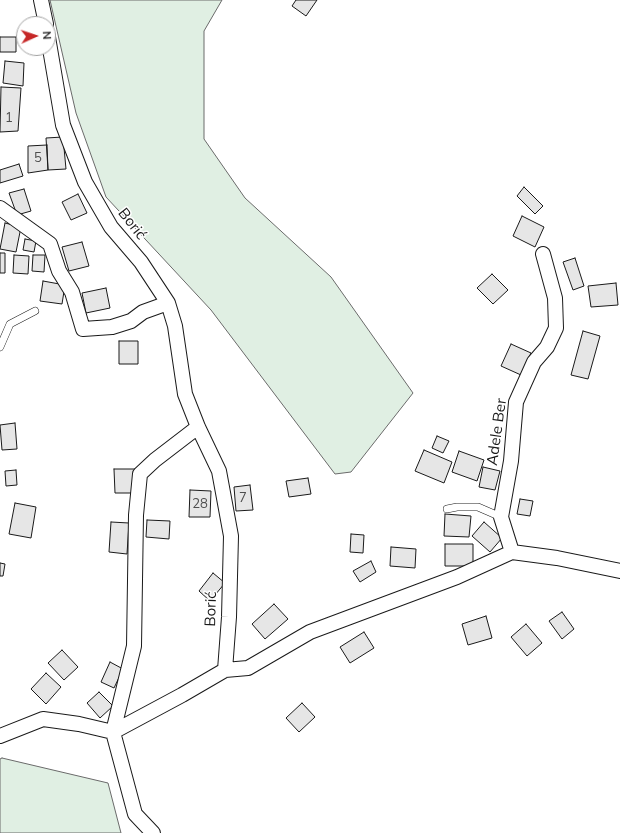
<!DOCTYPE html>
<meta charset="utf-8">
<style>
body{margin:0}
#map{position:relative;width:620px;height:833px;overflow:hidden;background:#fff;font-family:Mulish,sans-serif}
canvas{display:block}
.north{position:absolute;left:16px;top:16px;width:40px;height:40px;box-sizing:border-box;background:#fff;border:1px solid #a3a3a3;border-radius:50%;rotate:87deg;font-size:11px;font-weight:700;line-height:16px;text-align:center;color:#1a1a1a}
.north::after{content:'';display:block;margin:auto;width:14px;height:18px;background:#c62828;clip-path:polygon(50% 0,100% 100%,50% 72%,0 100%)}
</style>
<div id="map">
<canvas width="620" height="833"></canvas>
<div class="north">N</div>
</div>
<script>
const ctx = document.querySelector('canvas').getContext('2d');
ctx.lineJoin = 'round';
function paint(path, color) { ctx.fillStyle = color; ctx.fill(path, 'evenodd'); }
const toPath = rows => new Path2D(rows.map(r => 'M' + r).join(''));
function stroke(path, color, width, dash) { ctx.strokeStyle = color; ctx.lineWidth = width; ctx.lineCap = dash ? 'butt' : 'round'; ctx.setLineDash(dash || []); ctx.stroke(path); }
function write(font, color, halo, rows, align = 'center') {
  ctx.font = font + ' Mulish,sans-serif'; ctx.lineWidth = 3; ctx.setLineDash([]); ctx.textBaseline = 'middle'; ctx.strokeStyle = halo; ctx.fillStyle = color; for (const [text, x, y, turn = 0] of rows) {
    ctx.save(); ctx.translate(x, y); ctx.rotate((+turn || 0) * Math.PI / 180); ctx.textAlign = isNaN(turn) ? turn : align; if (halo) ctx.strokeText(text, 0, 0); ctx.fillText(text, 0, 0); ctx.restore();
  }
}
const green = toPath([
 [50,0,222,0,204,31,204,139,245,198,331,277,413,393,351,472,335,474,211,310,106,197,76,113,50,0],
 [2,758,108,783,121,833,0,833,0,759,2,758]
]);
const building = toPath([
 [296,0,317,0,306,16,292,6,296,0],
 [0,37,16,37,16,52,0,52,0,37],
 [5,61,24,63,23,86,3,83,5,61],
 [1,87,21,88,18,131,0,132,1,87],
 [63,137,66,169,48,170,46,138,63,137],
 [47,145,48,170,28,173,28,146,47,145],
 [19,164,23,176,0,183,0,170,19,164],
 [524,187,543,206,535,214,517,196,524,187],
 [24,189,31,211,17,215,9,193,24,189],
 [78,194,87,213,71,220,62,202,78,194],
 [522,216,544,227,535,247,513,236,522,216],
 [5,223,21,227,16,252,0,249,5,223],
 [25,239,36,241,34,252,23,250,25,239],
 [82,242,89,266,69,271,62,247,82,242],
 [0,253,5,253,5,273,0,273,0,253],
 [14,255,29,256,28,274,13,273,14,255],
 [33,255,45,255,44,272,32,271,33,255],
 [575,258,584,286,573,290,563,262,575,258],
 [492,274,508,290,493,304,477,288,492,274],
 [43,281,65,285,62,304,40,301,43,281],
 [616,283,618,305,591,307,588,286,616,283],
 [106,288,110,308,86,313,82,293,106,288],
 [583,331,600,336,588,379,571,375,583,331],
 [119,341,138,341,138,364,119,364,119,341],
 [511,344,531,353,521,375,501,366,511,344],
 [15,423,17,449,2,450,0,425,15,423],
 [437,436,449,441,443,453,432,448,437,436],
 [424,450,452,462,444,483,415,471,424,450],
 [459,451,484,460,477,481,452,472,459,451],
 [483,467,500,471,495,490,479,487,483,467],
 [114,469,135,469,135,493,115,493,114,469],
 [16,470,17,485,6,486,5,471,16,470],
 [308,478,311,494,289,497,286,481,308,478],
 [250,485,253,510,236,511,234,487,250,485],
 [190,490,211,491,210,517,189,517,190,490],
 [520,499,533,501,530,516,517,514,520,499],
 [15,503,36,507,31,538,9,534,15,503],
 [445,514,471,516,469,537,444,536,445,514],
 [147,520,170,521,169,539,146,537,147,520],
 [111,522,129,523,127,554,109,552,111,522],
 [484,522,502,538,490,552,472,536,484,522],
 [351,534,364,535,363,553,350,552,351,534],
 [445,544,473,544,473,566,445,566,445,544],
 [391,547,416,549,415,568,390,566,391,547],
 [371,561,376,572,360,582,353,571,371,561],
 [0,563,5,564,3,576,0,576,0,563],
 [213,573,225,583,210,601,199,591,213,573],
 [274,604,288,619,265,639,252,624,274,604],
 [562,612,574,629,562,639,549,621,562,612],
 [486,616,492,638,468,645,462,624,486,616],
 [526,624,542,643,527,656,511,637,526,624],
 [364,632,374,648,350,663,340,647,364,632],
 [62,650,78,667,64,680,48,663,62,650],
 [110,662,123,669,114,688,101,682,110,662],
 [46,673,61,687,46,704,31,689,46,673],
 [99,692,113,706,100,718,87,703,99,692],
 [302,703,315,717,299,732,286,718,302,703]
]);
const service = toPath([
 [0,347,10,324,35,311],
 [447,509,457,507,478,507,501,517]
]);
const minor = toPath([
 [41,0,46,24],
 [48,37,63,125,85,182,111,227,141,262,168,303,175,326,185,394,198,427,219,471,231,536,229,617,225,670],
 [0,208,50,244,59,271,72,292,83,329,112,327,131,321,143,312,168,303],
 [512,552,501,517,511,461,516,402,534,362,547,347,556,328,555,298,543,254],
 [0,736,43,719,79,724,113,732,182,695,225,670,248,668,310,632,457,577,512,552,557,558,620,571],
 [153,833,135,814,113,732,134,646,136,515,140,474,155,460,198,427]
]);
const numberNames = [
 ["1",9,118],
 ["5",38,158],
 ["7",243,498],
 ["28",200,504]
];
const streetNames = [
 ["Borić",132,224,52],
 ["Adele Ber",497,432,-82],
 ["Borić",211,609,-88]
];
paint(green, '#e0efe3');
stroke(green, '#6a6a6a', 1);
paint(building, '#e6e6e6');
stroke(building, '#1a1a1a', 1);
stroke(service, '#1a1a1a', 8);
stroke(minor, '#1a1a1a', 16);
stroke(service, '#fff', 7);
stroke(minor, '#fff', 14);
write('13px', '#4d4d4d', null, numberNames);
write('15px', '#1a1a1a', '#fff', streetNames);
</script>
